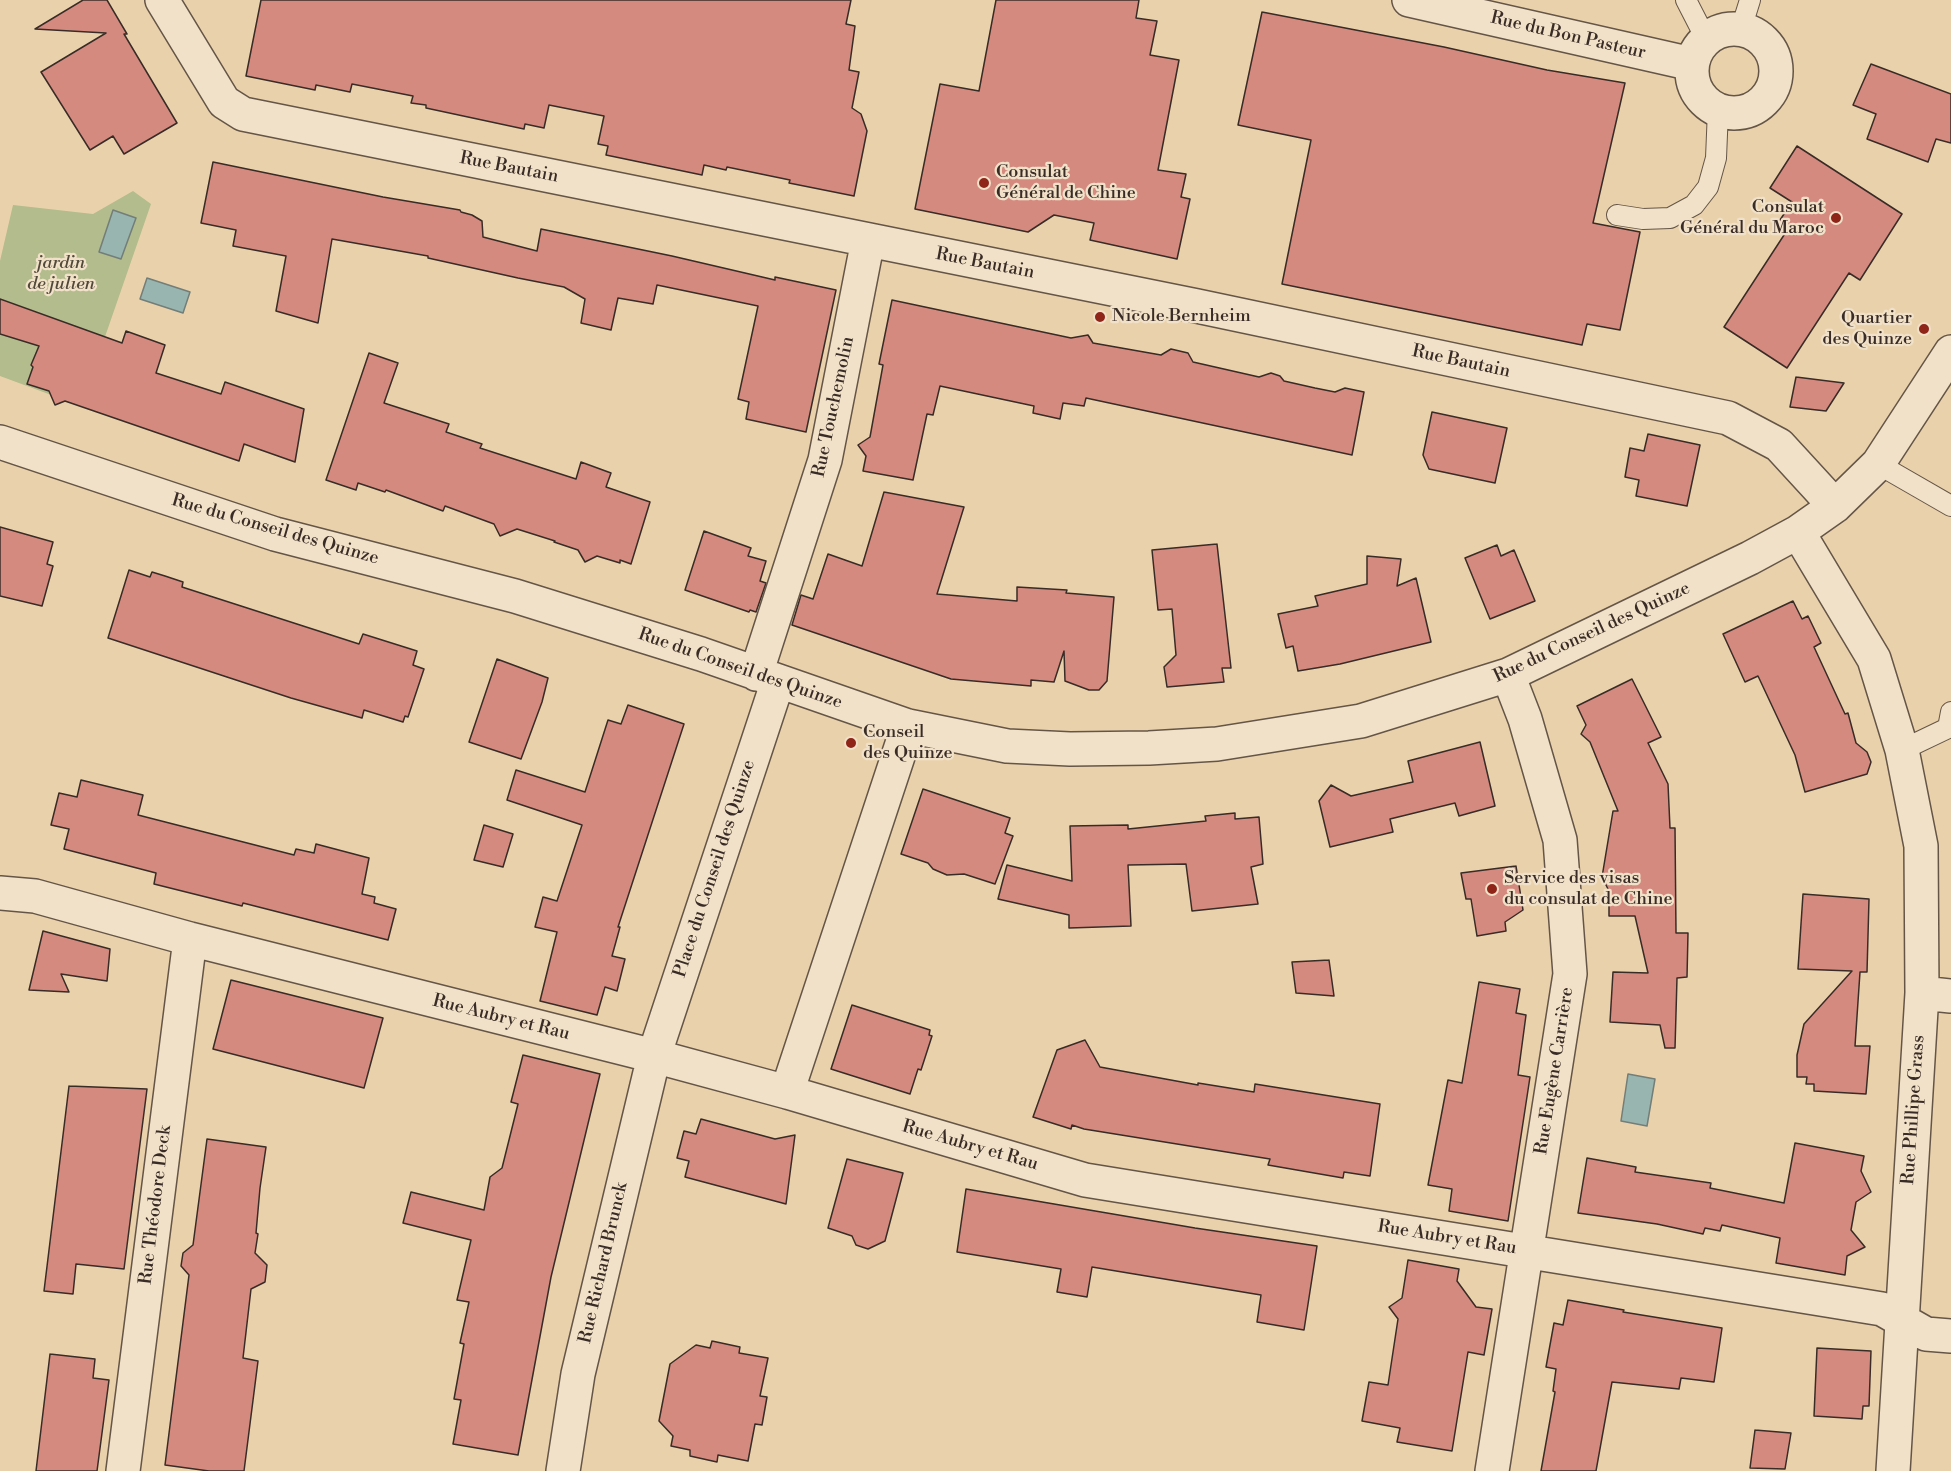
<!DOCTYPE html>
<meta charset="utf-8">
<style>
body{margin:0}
canvas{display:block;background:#e9d1ab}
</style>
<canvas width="1951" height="1471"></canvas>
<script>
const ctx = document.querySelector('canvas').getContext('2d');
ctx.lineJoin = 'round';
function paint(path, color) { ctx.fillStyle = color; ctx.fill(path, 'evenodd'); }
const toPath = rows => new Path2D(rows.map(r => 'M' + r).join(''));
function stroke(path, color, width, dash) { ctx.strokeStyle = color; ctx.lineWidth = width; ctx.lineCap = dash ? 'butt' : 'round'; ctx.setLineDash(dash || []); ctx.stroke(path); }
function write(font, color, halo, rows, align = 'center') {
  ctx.font = font + ' "Libre Bodoni",serif'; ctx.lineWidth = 4.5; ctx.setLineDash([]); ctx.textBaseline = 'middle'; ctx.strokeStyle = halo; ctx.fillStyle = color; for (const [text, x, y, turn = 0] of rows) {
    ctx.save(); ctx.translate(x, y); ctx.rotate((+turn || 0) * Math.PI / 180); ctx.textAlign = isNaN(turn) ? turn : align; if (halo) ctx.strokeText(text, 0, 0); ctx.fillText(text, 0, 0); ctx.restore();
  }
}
const green = toPath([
 [133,191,151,204,81,406,0,376,0,261,13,205,93,214]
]);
const water = toPath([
 [113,210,136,218,121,259,99,252,113,210],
 [147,278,190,292,183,313,140,299,147,278],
 [1628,1074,1655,1079,1647,1126,1621,1121,1628,1074]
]);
const building = toPath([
 [83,0,107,0,127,34,124,34,177,123,124,154,113,136,90,150,41,72,106,33,35,29,83,0],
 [261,0,851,0,846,24,855,26,849,70,859,72,852,108,861,114,867,131,854,196,789,183,790,180,727,167,726,170,704,165,702,175,606,155,608,146,598,144,604,116,549,105,544,128,525,124,524,129,426,108,426,105,411,103,413,96,352,84,350,92,316,85,315,90,246,76,261,0],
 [996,0,1139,0,1136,18,1157,21,1150,55,1179,60,1158,170,1186,174,1181,197,1190,199,1177,259,1090,240,1094,223,1054,215,1028,232,915,209,940,84,979,91,996,0],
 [1262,12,1444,47,1547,70,1625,83,1593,223,1640,232,1620,330,1587,324,1582,345,1282,284,1311,140,1238,125,1262,12],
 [1871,64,1951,94,1951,143,1936,139,1928,162,1867,139,1876,114,1853,105,1871,64],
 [1797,146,1902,214,1860,280,1849,273,1787,368,1724,327,1786,232,1776,226,1792,202,1770,188,1797,146],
 [213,162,383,197,460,210,461,212,472,215,482,221,483,237,537,251,541,229,672,256,775,280,775,277,836,290,806,432,746,419,749,402,738,399,758,306,657,285,653,304,618,298,611,330,581,323,585,299,564,287,518,278,428,258,428,256,332,239,318,323,276,311,286,256,233,246,236,230,201,223,213,162],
 [0,299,122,343,126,331,165,345,156,373,221,394,225,382,304,409,295,462,244,444,239,461,65,401,55,405,49,391,27,384,33,367,31,365,39,346,0,334,0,299],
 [892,300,1071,338,1088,335,1093,343,1161,355,1171,349,1188,353,1193,362,1259,377,1271,373,1280,376,1284,381,1315,388,1335,392,1345,388,1364,392,1352,455,1086,398,1084,406,1063,403,1060,419,1033,413,1034,406,940,386,933,415,927,414,913,480,863,471,866,456,858,445,870,437,883,365,879,364,892,300],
 [369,353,398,363,384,403,449,424,446,432,482,444,480,448,576,479,581,462,611,473,606,487,650,502,631,564,620,560,620,563,597,556,585,562,578,550,554,542,555,541,517,529,500,536,494,524,445,506,443,511,386,490,385,492,358,483,356,490,326,480,369,353],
 [1796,377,1844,383,1826,411,1790,407,1796,377],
 [1432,412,1507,428,1495,483,1429,469,1423,455,1432,412],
 [1648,434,1700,445,1687,506,1636,496,1639,480,1625,477,1630,448,1644,451,1648,434],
 [884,492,964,507,937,594,1017,601,1017,587,1067,590,1066,593,1114,597,1107,681,1099,690,1089,690,1065,681,1064,651,1054,682,1031,680,1031,686,951,679,792,625,801,595,813,599,828,554,862,566,884,492],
 [0,527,53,542,47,564,53,566,42,606,0,596,0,527],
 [704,531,751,548,748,556,766,561,760,581,766,583,756,612,750,610,749,612,685,590,704,531],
 [1217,544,1231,668,1222,668,1224,682,1167,687,1164,667,1176,655,1172,609,1158,610,1152,550,1217,544],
 [1497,545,1501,556,1514,550,1535,601,1490,619,1465,558,1497,545],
 [1367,556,1401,559,1397,586,1416,578,1431,642,1340,664,1298,671,1293,646,1286,648,1278,614,1318,606,1315,596,1367,584,1367,556],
 [129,570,150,577,152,572,165,576,183,582,182,587,359,644,363,634,417,651,413,665,424,669,408,717,405,716,403,722,364,710,362,718,291,698,108,638,129,570],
 [1793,601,1802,619,1808,616,1821,643,1814,647,1845,714,1848,713,1856,743,1867,752,1871,762,1867,774,1805,792,1795,755,1758,676,1745,682,1723,634,1793,601],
 [497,659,548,678,542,702,521,759,469,742,497,659],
 [1632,679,1661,737,1648,743,1668,784,1670,828,1675,828,1676,933,1688,933,1687,977,1677,978,1675,1048,1665,1048,1660,1025,1610,1022,1613,972,1648,973,1635,916,1609,916,1609,891,1602,877,1613,811,1618,811,1590,742,1581,734,1586,725,1577,706,1632,679],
 [628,705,684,724,618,927,620,927,612,956,625,959,617,991,605,987,597,1015,540,1001,557,932,535,927,543,897,557,901,582,825,507,800,516,770,585,792,608,720,621,724,628,705],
 [1480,742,1495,806,1459,816,1455,803,1390,819,1393,832,1330,847,1319,801,1331,785,1351,796,1413,782,1408,761,1480,742],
 [81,780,143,795,138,815,294,855,296,849,314,853,316,844,369,858,362,894,375,897,374,903,396,909,388,940,243,903,242,906,154,884,156,873,64,849,69,829,51,825,59,793,77,797,81,780],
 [923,789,1010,818,1005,833,1013,836,995,884,964,874,947,875,933,869,928,863,901,854,923,789],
 [1235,813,1235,819,1259,817,1263,864,1251,867,1258,904,1192,911,1186,864,1128,865,1131,926,1069,928,1069,915,998,899,1007,865,1072,881,1070,826,1128,825,1128,829,1206,821,1205,816,1235,813],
 [484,825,513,834,503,867,474,860,484,825],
 [1516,866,1523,910,1505,922,1506,931,1477,936,1471,899,1466,899,1461,873,1516,866],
 [1803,894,1869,899,1867,972,1860,972,1855,1046,1870,1046,1866,1094,1814,1091,1814,1084,1806,1084,1807,1077,1797,1077,1797,1055,1804,1024,1852,971,1798,969,1803,894],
 [43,931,110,949,107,981,61,974,69,992,29,990,43,931],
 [1329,960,1334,996,1296,993,1292,962,1329,960],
 [231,980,383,1018,364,1088,213,1049,231,980],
 [1479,982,1520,989,1516,1013,1526,1015,1518,1075,1530,1077,1508,1221,1449,1211,1452,1189,1428,1185,1448,1080,1462,1083,1479,982],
 [852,1005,930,1030,929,1035,932,1036,921,1070,918,1069,910,1094,831,1069,852,1005],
 [1085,1040,1100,1067,1198,1085,1198,1083,1254,1092,1255,1084,1380,1104,1370,1176,1344,1172,1343,1178,1268,1165,1270,1159,1084,1129,1072,1125,1071,1129,1033,1117,1057,1050,1085,1040],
 [523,1055,600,1074,551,1277,518,1455,453,1444,461,1400,454,1399,464,1344,460,1343,469,1302,457,1300,471,1240,403,1223,411,1192,484,1210,490,1177,502,1168,518,1104,511,1102,523,1055],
 [69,1086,147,1089,124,1269,76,1264,73,1294,44,1291,69,1086],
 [701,1119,775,1139,795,1135,786,1204,685,1177,689,1161,677,1158,684,1131,696,1134,701,1119],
 [207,1139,266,1147,260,1188,256,1233,258,1234,255,1253,267,1265,265,1282,251,1289,243,1358,258,1361,244,1471,209,1471,165,1465,189,1275,181,1266,183,1253,193,1245,207,1139],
 [1795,1143,1864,1156,1861,1171,1871,1192,1856,1202,1851,1230,1865,1247,1847,1256,1845,1275,1776,1263,1780,1238,1722,1225,1720,1231,1705,1228,1703,1234,1657,1224,1578,1213,1587,1158,1636,1167,1635,1172,1711,1183,1710,1188,1784,1203,1795,1143],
 [847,1159,903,1173,885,1241,868,1249,856,1245,852,1236,828,1228,847,1159],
 [966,1189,1195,1228,1317,1246,1304,1330,1257,1322,1261,1295,1092,1267,1087,1297,1057,1292,1061,1269,957,1252,966,1189],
 [1408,1260,1459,1269,1457,1281,1476,1307,1492,1309,1484,1355,1468,1352,1452,1451,1397,1442,1400,1428,1362,1421,1369,1382,1388,1385,1398,1319,1389,1307,1402,1298,1408,1260],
 [1568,1300,1624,1310,1623,1312,1722,1328,1714,1382,1681,1378,1679,1389,1612,1382,1596,1471,1541,1471,1555,1392,1553,1391,1556,1369,1546,1367,1554,1323,1563,1325,1568,1300],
 [712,1341,740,1347,739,1353,768,1358,760,1396,767,1397,762,1425,755,1424,748,1461,718,1455,717,1462,690,1456,690,1450,671,1446,673,1436,659,1421,670,1364,696,1345,710,1348,712,1341],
 [1817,1348,1871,1351,1869,1406,1863,1406,1862,1419,1814,1416,1817,1348],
 [50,1354,95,1359,93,1378,109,1380,97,1471,36,1471,50,1354],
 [1755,1430,1791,1433,1785,1469,1750,1468,1755,1430]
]);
const lane = toPath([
 [1686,0,1706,39],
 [1741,29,1750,0],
 [1617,215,1643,219,1670,218,1694,205,1708,187,1716,158,1718,110],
 [1878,464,1951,506],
 [1902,750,1948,728,1951,712]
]);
const street = toPath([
 [162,0,224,102,243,114,1197,306,1728,418,1779,445,1835,506],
 [1409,0,1692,64],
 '1692 71a42 42 0 1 1 84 0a42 42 0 1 1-84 0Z',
 [0,442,275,534,515,596,701,654,908,726,1007,746,1070,749,1149,748,1217,744,1361,721,1508,675,1750,558,1798,532,1835,506,1878,464,1951,352],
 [1798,532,1874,659,1902,750,1921,846,1922,993,1893,1471],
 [756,674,825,460,868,240],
 [0,893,35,896,190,939,654,1056,787,1092,1085,1180,1882,1309,1926,1334,1951,1336],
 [1922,993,1951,996],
 [787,1092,908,726],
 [123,1471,190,939],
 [563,1471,578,1374,654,1056,778,681],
 [1492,1471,1570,974,1560,840,1525,719,1508,675]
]);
const markers = [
 [984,183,6,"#8f2418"],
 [1836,218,6,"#8f2418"],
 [1100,317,6,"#8f2418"],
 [1924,329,6,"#8f2418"],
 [851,743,6,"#8f2418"],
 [1492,889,6,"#8f2418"]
];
const streetNames = [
 ["Rue du Bon Pasteur",1568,36,13],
 ["Rue Bautain",509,168,11],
 ["Rue Bautain",985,264,11],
 ["Rue Bautain",1461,362,12],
 ["Rue Touchemolin",834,407,-78],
 ["Rue du Conseil des Quinze",275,530,16],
 ["Rue du Conseil des Quinze",1592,633,-25],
 ["Rue du Conseil des Quinze",740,669,19],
 ["Place du Conseil des Quinze",715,869,-72],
 ["Rue Aubry et Rau",501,1018,14],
 ["Rue Eugène Carrière",1555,1071,-81],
 ["Rue Phillipe Grass",1914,1110,-86],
 ["Rue Aubry et Rau",970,1146,16],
 ["Rue Théodore Deck",156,1205,-83],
 ["Rue Aubry et Rau",1447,1238,9],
 ["Rue Richard Brunck",604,1263,-77]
];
const poiNames = [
 ["Consulat",996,173],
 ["Général de Chine",996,194],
 ["Consulat",1824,208,"right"],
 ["Général du Maroc",1824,229,"right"],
 ["Nicole Bernheim",1112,317],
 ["Quartier",1912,319,"right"],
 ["des Quinze",1912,340,"right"],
 ["Conseil",863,733],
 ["des Quinze",863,754],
 ["Service des visas",1504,879],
 ["du consulat de Chine",1504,900]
];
const parkNames = [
 ["jardin",61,264],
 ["de julien",61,285]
];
paint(green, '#b3bc8c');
paint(water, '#99b5b0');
stroke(water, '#737e79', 1.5);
paint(building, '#d58a80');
stroke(building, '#392c26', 1.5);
stroke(lane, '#655547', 22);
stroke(street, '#655547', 36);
stroke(lane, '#f1e1c8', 20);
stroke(street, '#f1e1c8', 33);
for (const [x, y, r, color] of markers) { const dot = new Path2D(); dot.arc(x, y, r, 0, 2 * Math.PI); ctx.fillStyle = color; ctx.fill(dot); stroke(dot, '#f1e1c8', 2); }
write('18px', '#392c26', '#f1e1c8', streetNames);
write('18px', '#392c26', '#f1e1c8', poiNames, 'left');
write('italic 18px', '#51493a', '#f1e1c8', parkNames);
</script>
